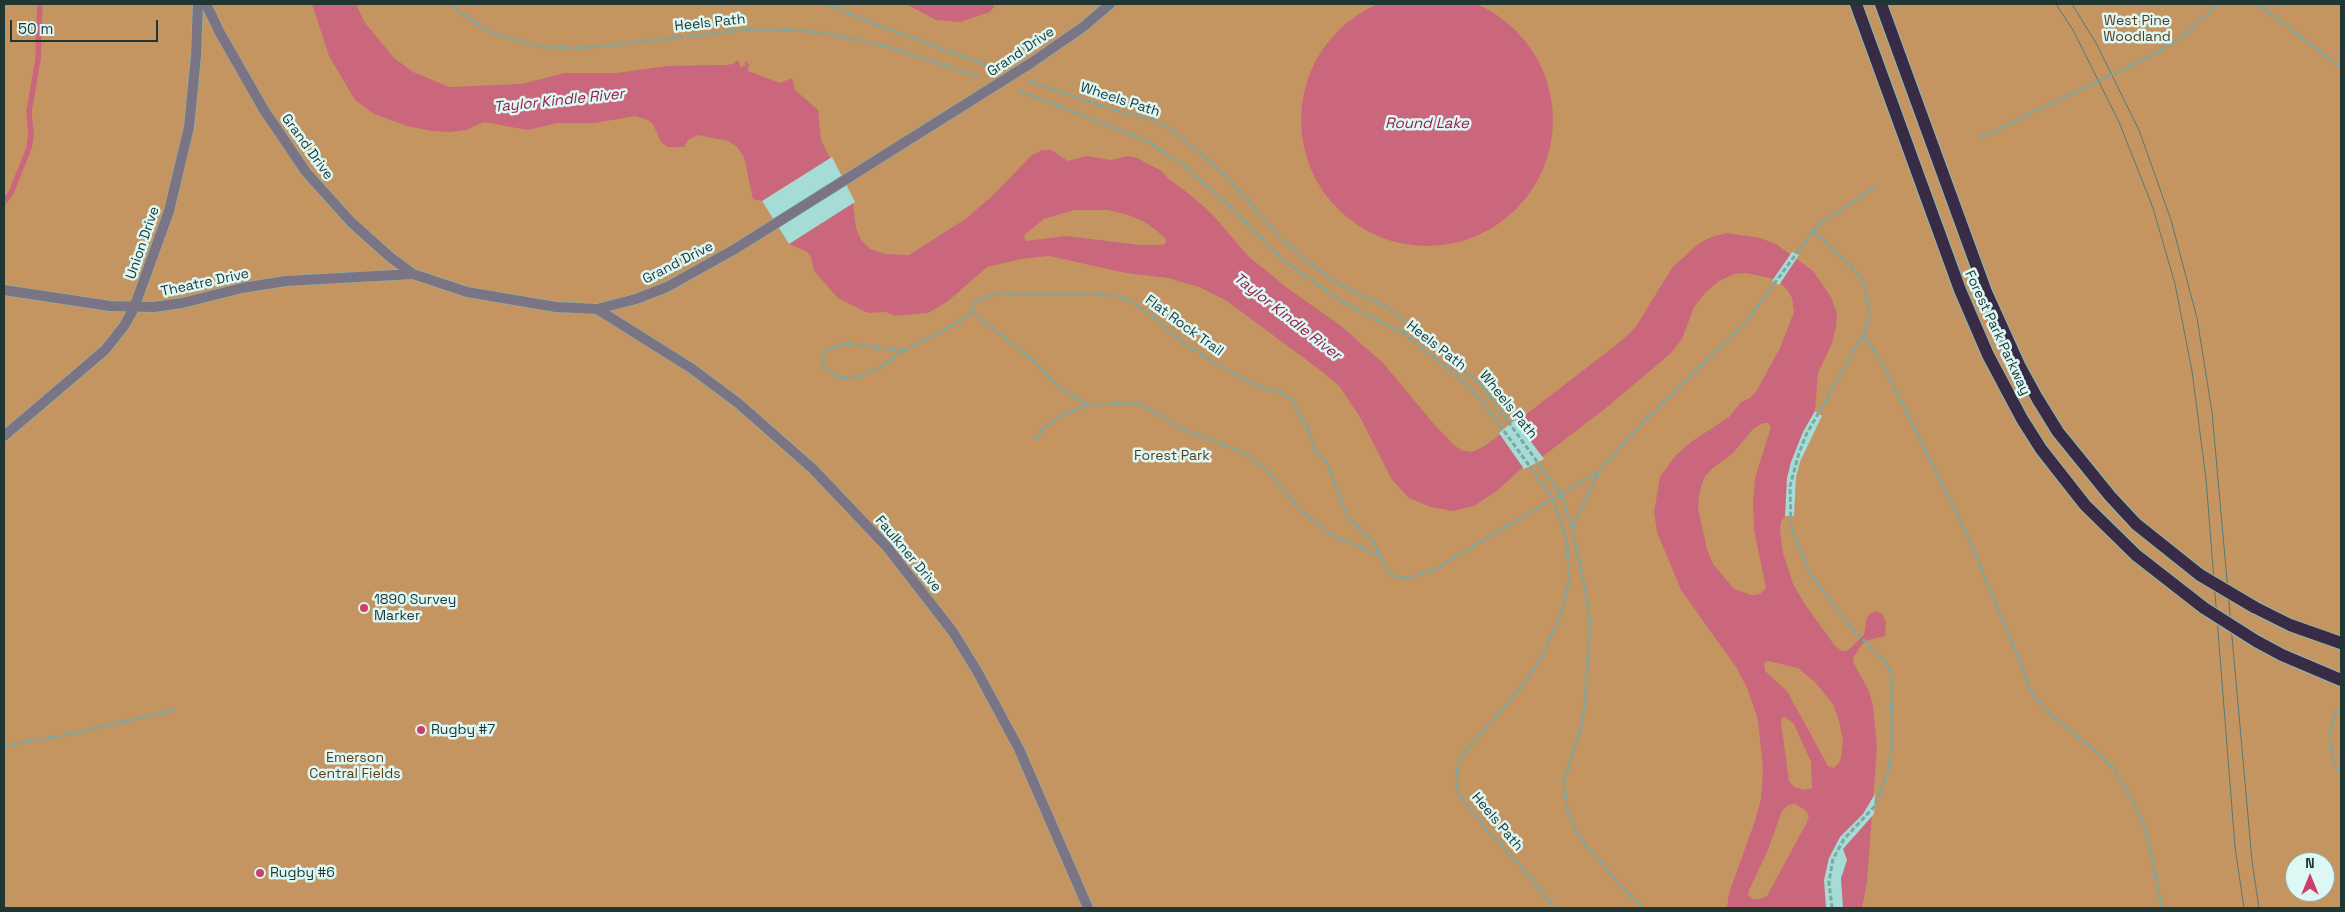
<!DOCTYPE html>
<style>
body{margin:0}
#map{position:relative;width:2345px;height:912px;overflow:hidden;background:#a5ddd6;font-family:"Space Grotesk",sans-serif}
canvas{display:block}
.frame{position:absolute;inset:0;border:5px solid #1f3633;pointer-events:none}
.north{position:absolute;left:2285px;top:852px;width:50px;height:50px;box-sizing:border-box;background:#dcf7f4;border:1px solid #90aaa7;border-radius:50%;rotate:0deg;font-size:14px;font-weight:700;line-height:20px;text-align:center;color:#1f3633}
.north::after{content:'';display:block;margin:auto;width:18px;height:22px;background:#cd3f68;clip-path:polygon(50% 0,100% 100%,50% 72%,0 100%)}
.scale{position:absolute;left:10px;top:20px;width:148px;height:22px;box-sizing:border-box;border:2px solid #1f3633;border-top:0;padding-left:6px;font-size:15px;line-height:18px;white-space:nowrap;color:#1f3633;-webkit-text-stroke:4px #dcf7f4;paint-order:stroke}
</style>
<div id="map">
<canvas width="2345" height="912"></canvas>
<div class="frame"></div>
<div class="north">N</div>
<div class="scale">50 m</div>
</div>
<script>
const ctx = document.querySelector('canvas').getContext('2d');
ctx.lineJoin = 'round';
function paint(path, color) { ctx.fillStyle = color; ctx.fill(path, 'evenodd'); }
const toPath = rows => new Path2D(rows.map(r => 'M' + r).join(''));
function stroke(path, color, width, dash) { ctx.strokeStyle = color; ctx.lineWidth = width; ctx.lineCap = dash ? 'butt' : 'round'; ctx.setLineDash(dash || []); ctx.stroke(path); }
function write(font, color, halo, rows, align = 'center') {
  ctx.font = font + ' "Space Grotesk",sans-serif'; ctx.lineWidth = 5; ctx.setLineDash([]); ctx.textBaseline = 'middle'; ctx.strokeStyle = halo; ctx.fillStyle = color; for (const [text, x, y, turn = 0] of rows) {
    ctx.save(); ctx.translate(x, y); ctx.rotate((+turn || 0) * Math.PI / 180); ctx.textAlign = isNaN(turn) ? turn : align; if (halo) ctx.strokeText(text, 0, 0); ctx.fillText(text, 0, 0); ctx.restore();
  }
}
const green = toPath([
 [4,4,2341,4,2341,908,4,908],
 [2295,862,2325,862,2325,892,2295,892]
]);
const water = toPath([
 '1301 120a126 126 0 1 1 252 0a126 126 0 1 1-252 0Z',
 [312,4,356,4,365,23,394,58,413,72,449,87,522,84,565,73,616,73,667,66,726,65,733,64,736,61,739,61,740,67,745,66,745,61,749,64,748,71,780,83,792,78,795,90,818,110,821,140,853,204,856,228,861,240,870,249,885,254,909,255,964,220,992,196,1032,155,1042,150,1051,150,1068,161,1086,156,1111,160,1128,156,1137,158,1160,170,1169,179,1193,197,1212,214,1249,257,1290,290,1340,325,1383,363,1433,423,1455,446,1463,451,1472,452,1485,446,1620,342,1635,328,1672,268,1698,244,1711,237,1727,233,1760,238,1776,244,1813,271,1831,297,1837,313,1836,327,1832,343,1818,373,1815,411,1822,416,1800,462,1796,478,1794,516,1785,516,1781,522,1780,530,1783,553,1793,584,1806,606,1835,646,1842,651,1847,651,1864,635,1866,620,1869,614,1877,611,1882,614,1886,622,1885,636,1869,640,1862,644,1853,658,1854,664,1868,689,1873,705,1877,747,1867,881,1862,908,1727,908,1729,893,1755,821,1761,799,1763,770,1758,720,1748,690,1736,667,1681,590,1657,532,1654,512,1660,477,1675,456,1691,442,1729,417,1741,402,1750,398,1757,390,1780,348,1794,312,1792,298,1786,288,1774,279,1746,273,1734,274,1719,281,1705,293,1694,307,1682,339,1671,353,1606,408,1542,457,1523,467,1498,490,1474,506,1453,511,1431,507,1409,498,1392,480,1360,417,1340,387,1324,373,1227,301,1199,287,1168,278,1126,273,1049,256,1021,259,987,267,947,302,928,313,895,316,886,312,868,313,838,298,814,271,811,257,806,251,789,244,762,201,753,199,744,157,737,147,728,141,698,135,688,140,684,147,668,147,661,142,653,124,648,120,635,116,595,123,557,123,527,130,484,122,466,130,450,132,432,131,407,126,374,114,355,100,329,56],
 [1074,210,1108,210,1128,215,1143,221,1157,231,1166,239,1166,243,1162,245,1140,245,1066,236,1026,241,1024,238,1025,234,1044,219],
 [1763,423,1768,423,1771,427,1755,478,1753,503,1754,530,1766,588,1760,594,1752,595,1734,589,1713,564,1707,549,1698,508,1700,490,1705,476,1713,468,1733,453,1753,429],
 [1768,661,1798,668,1815,682,1833,704,1839,721,1843,741,1841,757,1839,763,1834,768,1828,766,1787,691,1765,671,1764,663],
 [1785,717,1794,724,1811,762,1812,788,1804,790,1794,787,1789,781,1781,722,1782,718],
 [1795,804,1805,810,1809,816,1807,822,1767,896,1760,899,1753,899,1748,895,1749,890,1768,850,1782,811,1788,805],
 [906,4,993,4,994,7,990,12,960,22,936,20]
]);
const pier = toPath([
 [832,157,855,202,789,244,762,201],
 [1792,252,1799,255,1779,285,1772,281],
 [1815,411,1822,416,1800,462,1796,478,1794,516,1785,516,1787,478,1791,462,1803,432],
 [1515,420,1544,459,1524,469,1499,433],
 [1875,794,1874,814,1843,849,1847,860,1841,878,1843,908,1826,908,1824,880,1829,858,1840,837,1863,814]
]);
const stream = toPath([
 [4,202,11,193,29,148,31,134,29,112,38,59,40,4]
]);
const path = toPath([
 [451,4,461,13,492,33,542,47,577,48,604,46,742,30,795,30,824,33,886,46,977,76],
 [827,4,880,26,995,68],
 [2257,4,2341,67],
 [2147,58,2183,36,2218,4],
 [1029,81,1099,105,1155,121,1171,129,1222,172,1283,240,1307,261,1339,284,1390,309,1481,385,1492,399,1561,495,1572,527,1586,593,1590,623,1585,705,1580,731,1564,780,1567,810,1580,838,1625,891,1644,908],
 [1020,91,1145,140,1186,167,1235,211,1279,256,1301,273,1344,303,1405,334,1457,376,1483,402,1547,490,1560,517,1567,543,1569,581,1560,618,1539,661,1523,685,1459,759,1456,781,1459,794,1483,825,1531,878,1554,908],
 [1980,138,2067,96],
 [1812,230,1860,275,1865,287,1869,316,1865,331,1806,435,1799,453,1790,486,1791,526,1808,570,1846,622,1884,661,1890,670,1891,679,1892,740,1889,770,1874,807,1844,839,1833,859,1829,882,1832,908],
 [1863,335,1882,363,1966,532,2032,692,2046,711,2103,757,2115,770,2140,815,2147,835,2162,908],
 [903,351,845,343,827,350,824,355,822,366,838,378,857,377,881,367,903,351,959,322,972,312],
 [1089,405,1062,390,1034,361,972,312,975,303,983,298,997,294,1106,294,1127,299,1152,316,1188,346,1226,370,1262,388,1284,394,1290,398,1307,427,1316,452,1328,464,1347,517,1374,543,1388,572,1395,577,1407,578,1432,571,1598,472,1643,422,1746,322,1816,227,1877,186],
 [1035,439,1045,427,1064,414,1089,405,1139,403,1180,428,1245,453,1269,473,1303,512,1333,536,1380,555],
 [1573,526,1598,473],
 [2337,709,2330,734,2331,747,2333,759,2341,775],
 [4,746,65,735,175,710]
]);
const street = toPath([
 [206,4,220,33,264,110,306,172,351,222,390,257,413,274,467,292,556,307,597,309,636,299,667,287,735,249,1031,63,1083,27,1110,4],
 [4,290,110,306,154,307,182,303,242,288,286,281,413,274],
 [597,309,691,368,738,403,813,469,887,547,953,632,977,671,1019,749,1088,908],
 [4,436,105,350,124,326,134,308,169,211,189,127,196,56,198,4]
]);
const primary = toPath([
 [1856,4,1960,290,1988,355,2022,419,2041,449,2085,505,2136,555,2204,608],
 [1881,4,1986,292,2019,365,2037,398,2058,432,2110,496,2136,524,2200,575],
 [2254,607,2290,625,2341,643],
 [2256,641,2282,655,2341,680]
]);
const tram = toPath([
 [2056,4,2073,30,2119,122,2153,208,2175,284,2192,371,2206,479,2235,847,2244,908],
 [2072,4,2096,43,2139,130,2171,220,2197,318,2212,412,2252,861,2259,908]
]);
const pathBridge = toPath([
 [2067,96,2147,58]
]);
const primaryBridge = toPath([
 [2200,575,2254,607],
 [2204,608,2256,641]
]);
const markers = [
 [364,608,5,"#cd3f68"],
 [421,730,5,"#cd3f68"],
 [260,873,5,"#cd3f68"]
];
const parkNames = [
 ["West Pine",2137,21],
 ["Woodland",2137,37],
 ["Forest Park",1172,456],
 ["Emerson",355,758],
 ["Central Fields",355,774]
];
const streetNames = [
 ["Heels Path",710,23,-6],
 ["Grand Drive",1021,52,-34],
 ["Wheels Path",1120,100,18],
 ["Grand Drive",307,147,54],
 ["Union Drive",143,243,-71],
 ["Grand Drive",678,263,-27],
 ["Theatre Drive",205,283,-12],
 ["Flat Rock Trail",1184,326,36],
 ["Forest Park Parkway",1997,333,65],
 ["Heels Path",1436,346,38],
 ["Wheels Path",1508,405,51],
 ["Faulkner Drive",908,554,50],
 ["Heels Path",1497,822,50]
];
const poiNames = [
 ["1890 Survey",374,600],
 ["Marker",374,616],
 ["Rugby #7",431,730],
 ["Rugby #6",270,873]
];
const waterNames = [
 ["Taylor Kindle River",559,101,-6],
 ["Round Lake",1427,124],
 ["Taylor Kindle River",1287,317,38]
];
paint(green, '#c59561');
paint(water, '#ca677d');
paint(pier, '#a5ddd6');
stroke(stream, '#ca677d', 5.5);
stroke(street, '#88b8b2', 11);
stroke(primary, '#88b8b2', 14);
stroke(path, '#7ba8a2', 3, [5, 2.5]);
stroke(street, '#7b7484', 10);
stroke(primary, '#392b46', 12);
stroke(tram, '#557975', 1);
stroke(primaryBridge, '#88b8b2', 14, []);
stroke(pathBridge, '#7ba8a2', 3, [5, 2.5]);
stroke(primaryBridge, '#392b46', 12);
for (const [x, y, r, color] of markers) { const dot = new Path2D(); dot.arc(x, y, r, 0, 2 * Math.PI); ctx.fillStyle = color; ctx.fill(dot); stroke(dot, '#dcf7f4', 2); }
write('14px', '#5a3c1b', '#dcf7f4', parkNames);
write('14px', '#1f3633', '#dcf7f4', streetNames);
write('14px', '#1f3633', '#dcf7f4', poiNames, 'left');
write('italic 15px', '#981e47', '#dcf7f4', waterNames);
</script>
